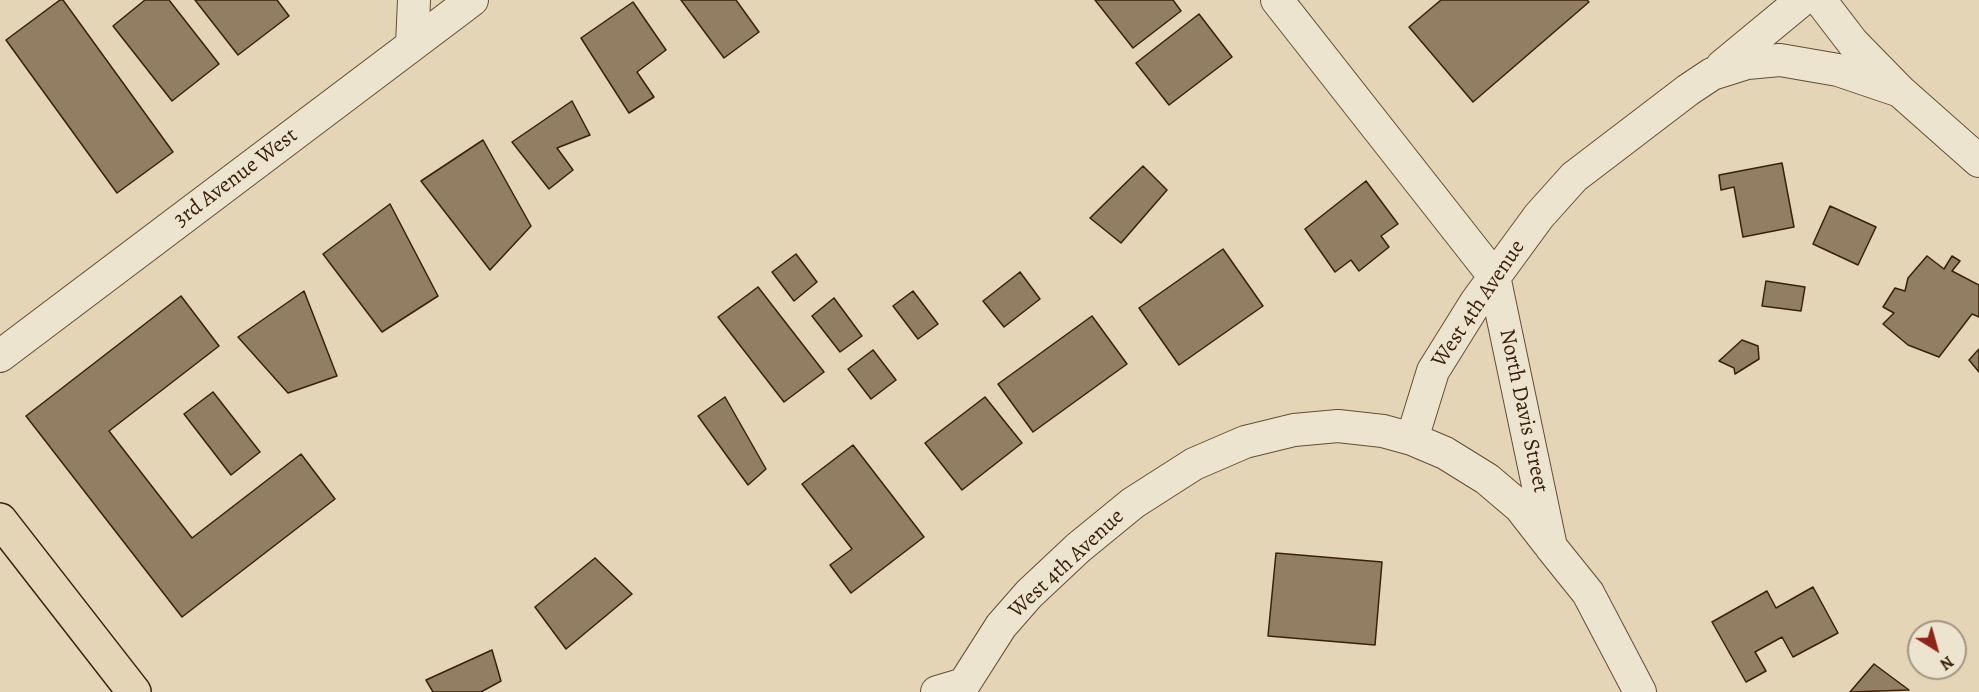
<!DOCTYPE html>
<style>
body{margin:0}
#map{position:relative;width:1979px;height:692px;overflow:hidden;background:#e3d5b6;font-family:Alegreya,serif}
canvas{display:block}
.north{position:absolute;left:1907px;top:620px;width:60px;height:60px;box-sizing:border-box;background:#ede4d0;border:2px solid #a59680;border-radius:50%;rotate:143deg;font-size:16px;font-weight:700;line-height:24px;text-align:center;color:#3a2109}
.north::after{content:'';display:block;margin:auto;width:21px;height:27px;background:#8f2418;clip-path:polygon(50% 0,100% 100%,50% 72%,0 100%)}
</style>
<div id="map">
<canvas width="1979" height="692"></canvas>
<div class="north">N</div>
</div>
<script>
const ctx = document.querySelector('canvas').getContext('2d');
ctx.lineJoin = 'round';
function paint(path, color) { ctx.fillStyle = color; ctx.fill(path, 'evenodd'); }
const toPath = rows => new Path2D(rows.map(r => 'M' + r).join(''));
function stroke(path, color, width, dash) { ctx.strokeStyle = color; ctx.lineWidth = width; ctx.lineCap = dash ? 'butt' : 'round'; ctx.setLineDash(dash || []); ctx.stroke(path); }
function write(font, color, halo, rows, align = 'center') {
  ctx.font = font + ' Alegreya,serif'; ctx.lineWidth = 4.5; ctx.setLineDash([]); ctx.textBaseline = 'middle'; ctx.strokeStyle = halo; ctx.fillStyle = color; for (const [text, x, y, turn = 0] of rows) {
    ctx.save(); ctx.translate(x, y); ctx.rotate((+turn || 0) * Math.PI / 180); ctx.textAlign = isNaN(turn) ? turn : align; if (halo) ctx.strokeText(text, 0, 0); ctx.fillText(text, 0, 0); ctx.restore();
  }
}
const building = toPath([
 [60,0,63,0,173,152,117,193,6,40,60,0],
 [145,0,169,0,219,64,172,101,113,26,145,0],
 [195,0,277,0,289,16,238,55,195,0],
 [681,0,736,0,759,32,724,58,681,0],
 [1095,0,1173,0,1181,11,1133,48,1095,0],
 [1441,0,1587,0,1589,2,1473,102,1409,27,1441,0],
 [633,2,666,50,637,72,654,97,629,113,581,38,633,2],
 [1199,14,1232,57,1169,105,1136,63,1199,14],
 [572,101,590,135,557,148,573,170,549,189,512,142,572,101],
 [483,140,531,226,490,270,421,181,483,140],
 [1782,163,1794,227,1743,237,1734,187,1721,190,1719,175,1782,163],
 [1143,166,1167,190,1121,243,1090,218,1143,166],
 [1366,181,1398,224,1381,236,1389,247,1359,271,1351,260,1335,272,1305,229,1366,181],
 [390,204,438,296,382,332,323,254,390,204],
 [1830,206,1876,227,1858,265,1813,244,1830,206],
 [1223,249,1263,306,1179,365,1139,308,1223,249],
 [796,254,817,282,794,301,772,272,796,254],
 [1927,256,1944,269,1952,256,1960,261,1952,271,1979,285,1979,317,1972,314,1939,357,1908,345,1883,324,1894,313,1883,307,1895,288,1905,291,1908,278,1927,256],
 [1020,272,1040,299,1004,327,983,301,1020,272],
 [1766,281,1805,287,1801,311,1762,306,1766,281],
 [758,287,824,372,784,402,718,317,758,287],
 [304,291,337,376,288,393,238,337,304,291],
 [913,291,938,324,918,339,893,306,913,291],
 [181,296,219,346,109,431,192,538,301,454,335,499,182,617,26,416,181,296],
 [834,298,862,336,840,352,812,316,834,298],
 [1092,316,1127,364,1033,432,998,384,1092,316],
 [1742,340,1758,346,1759,359,1735,374,1734,368,1719,361,1742,340],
 [1979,349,1979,372,1969,360,1979,349],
 [873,350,896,380,871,399,848,369,873,350],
 [213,392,260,452,231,475,184,414,213,392],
 [725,397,766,469,748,485,698,416,725,397],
 [985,397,1022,443,962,490,925,443,985,397],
 [853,445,924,537,851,593,830,565,852,549,802,484,853,445],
 [1276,553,1382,562,1375,645,1268,636,1276,553],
 [595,558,632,594,566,649,535,607,595,558],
 [1813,587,1838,633,1793,657,1782,637,1755,652,1766,671,1746,682,1712,622,1767,591,1776,608,1813,587],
 [492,650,501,681,481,692,433,692,426,680,492,650],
 [1874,664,1909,690,1850,692,1874,664]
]);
const minor = toPath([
 [1277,0,1494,276,1551,547,1588,593,1640,692],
 [1820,0,1853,43,1900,91,1979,161],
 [412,45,414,0],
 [1722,66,1802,0],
 [0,356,472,0],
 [1412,439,1433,371,1476,302,1539,216,1574,177,1688,90,1712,74,1747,63,1780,60,1838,70,1900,91],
 [937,692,964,684,1001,626,1029,594,1078,548,1133,503,1194,464,1245,442,1294,430,1338,426,1383,431,1412,439,1445,453,1487,479,1520,507,1548,543]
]);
const major = toPath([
 [0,520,134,692]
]);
const streetNames = [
 ["3rd Avenue West",236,178,-37],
 ["West 4th Avenue",1479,304,-56],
 ["North Davis Street",1523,411,78],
 ["West 4th Avenue",1067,564,-43]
];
paint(building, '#927f63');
stroke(building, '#3a2109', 1.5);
stroke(minor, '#644e34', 34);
stroke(major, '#3a2109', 36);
stroke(minor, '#ede4d0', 32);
stroke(major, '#e3d5b6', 33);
write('22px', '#3a2109', '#ede4d0', streetNames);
</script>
